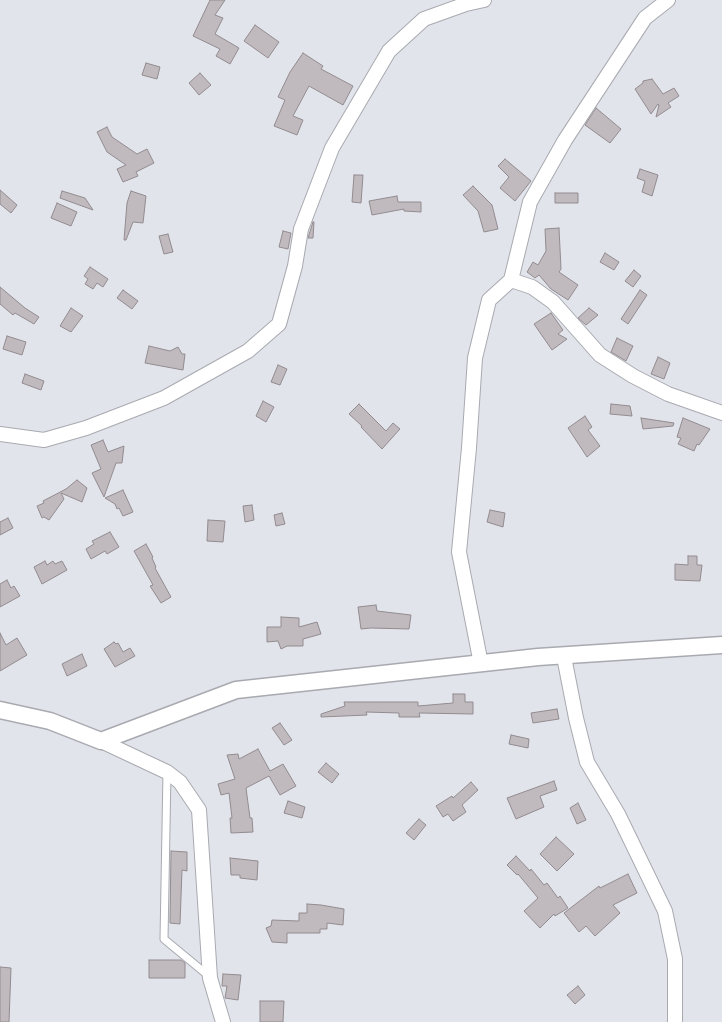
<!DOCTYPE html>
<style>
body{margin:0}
canvas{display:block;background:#e2e4eb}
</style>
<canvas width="722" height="1022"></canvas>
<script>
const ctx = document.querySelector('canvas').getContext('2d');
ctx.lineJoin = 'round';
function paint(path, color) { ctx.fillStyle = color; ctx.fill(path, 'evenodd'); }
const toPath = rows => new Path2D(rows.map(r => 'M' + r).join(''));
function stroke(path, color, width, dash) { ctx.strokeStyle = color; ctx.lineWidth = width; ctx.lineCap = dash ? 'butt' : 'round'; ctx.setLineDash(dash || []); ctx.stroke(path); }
const building = toPath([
 [210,0,225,0,215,15,223,18,215,34,239,48,230,64,216,56,220,49,193,36,210,0],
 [255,25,279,42,268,58,244,41,255,25],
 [303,53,323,66,321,69,353,86,343,105,309,86,293,116,303,120,297,135,274,126,285,100,278,97,290,72,303,53],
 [146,63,160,67,157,79,142,75,146,63],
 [200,73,211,85,199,95,189,83,200,73],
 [652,79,663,94,674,88,679,96,668,103,671,107,656,117,659,105,658,104,651,114,635,89,643,83,643,81,652,79],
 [596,108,621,129,610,143,585,125,596,108],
 [107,127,112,137,137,154,147,149,154,163,136,172,138,176,123,182,117,169,126,165,107,152,97,132,107,127],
 [505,159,531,181,515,201,500,188,509,177,498,166,505,159],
 [640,169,658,175,652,196,642,192,645,181,637,178,640,169],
 [354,175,363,175,361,203,352,202,354,175],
 [473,186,492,205,498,229,484,232,478,211,463,195,473,186],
 [0,190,17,205,11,213,0,204,0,190],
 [62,191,85,198,93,210,60,198,62,191],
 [131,191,146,196,143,223,133,222,126,240,124,240,127,203,131,191],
 [555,193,578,193,578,203,555,203,555,193],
 [397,196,398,202,421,202,421,212,404,211,404,209,372,215,369,201,397,196],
 [57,203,77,212,71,226,51,218,57,203],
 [313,222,314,222,313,238,308,238,313,222],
 [559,228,561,269,559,272,578,285,568,300,551,289,539,275,535,278,527,272,533,262,538,265,546,251,545,229,559,228],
 [283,231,291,233,288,249,279,247,283,231],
 [168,234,173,252,164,254,159,236,168,234],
 [605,253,619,262,614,270,600,262,605,253],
 [90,267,108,279,103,287,97,283,93,289,85,284,88,279,84,276,90,267],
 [634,270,641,276,633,287,625,281,634,270],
 [0,287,25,308,39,317,34,324,15,313,13,315,0,304,0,287],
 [123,290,138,301,132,309,117,298,123,290],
 [640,290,647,295,628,324,621,319,640,290],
 [71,308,83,316,71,332,60,326,71,308],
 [589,308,598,315,586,325,578,318,589,308],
 [551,313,563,330,558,334,567,339,552,350,534,324,551,313],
 [7,336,26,342,22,355,3,349,7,336],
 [617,338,633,346,626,361,611,352,617,338],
 [149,346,170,351,178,347,182,354,185,354,183,370,145,363,149,346],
 [658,357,670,363,664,379,651,374,658,357],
 [278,365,287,369,280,385,271,382,278,365],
 [25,374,44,381,41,390,22,383,25,374],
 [263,401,274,407,266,422,256,416,263,401],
 [359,404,386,431,393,423,400,429,382,449,361,427,362,426,349,414,359,404],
 [611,404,630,406,632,416,610,414,611,404],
 [585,416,592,427,588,430,600,446,587,457,568,428,585,416],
 [641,418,674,423,673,426,643,429,641,418],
 [683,418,710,429,699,445,697,444,694,451,678,444,681,438,677,437,683,418],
 [103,440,108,452,124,446,122,463,116,463,104,497,92,473,101,469,91,445,103,440],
 [77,480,87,488,82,502,61,493,64,499,49,520,44,517,42,518,37,506,44,503,43,501,66,489,77,480],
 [123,490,133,512,123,516,119,508,117,509,115,504,105,498,123,490],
 [252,505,254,520,245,522,243,506,252,505],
 [490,510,505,513,503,527,487,522,490,510],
 [282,513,285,524,276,526,274,515,282,513],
 [8,518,13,528,0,535,0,522,8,518],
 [208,520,225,521,223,542,207,541,208,520],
 [110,532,119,547,107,554,105,551,91,559,86,549,94,544,92,541,110,532],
 [146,544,153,557,152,558,156,567,155,568,171,597,161,603,150,586,153,585,134,551,146,544],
 [688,556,697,556,697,565,702,565,700,581,675,580,675,564,688,565,688,556],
 [45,561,47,565,53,561,55,564,62,561,67,570,42,584,34,567,45,561],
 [7,580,11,588,14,586,20,596,0,607,0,584,7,580],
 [376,605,377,611,411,615,409,629,371,628,361,629,358,607,376,605],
 [281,617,299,618,299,627,317,622,321,634,303,639,303,646,287,646,281,649,278,641,267,642,267,627,281,627,281,617],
 [0,633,6,645,17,638,27,655,0,671,0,633],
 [114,642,116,644,118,643,123,652,130,648,135,656,115,667,104,649,114,642],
 [82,654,87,666,67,676,62,664,82,654],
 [453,694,465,694,465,702,473,702,473,714,419,713,420,717,399,717,399,713,366,712,367,715,321,717,321,714,345,706,344,702,418,702,418,706,453,703,453,694],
 [557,709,559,719,533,723,531,713,557,709],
 [280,723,292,740,284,745,272,728,280,723],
 [511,735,529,739,528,748,509,744,511,735],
 [258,749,270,771,283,764,296,786,280,795,269,776,246,788,250,818,252,818,253,832,231,833,230,818,232,818,229,793,221,795,218,784,235,779,227,755,238,754,239,759,258,749],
 [326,763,339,774,332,783,318,772,326,763],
 [554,781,557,790,540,796,544,807,516,819,507,798,554,781],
 [471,782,478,790,462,805,466,812,453,821,448,814,443,817,436,806,452,796,453,798,471,782],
 [288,801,305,807,302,818,284,813,288,801],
 [578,803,586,820,577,824,570,808,578,803],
 [419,819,426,825,414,840,406,833,419,819],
 [556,837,574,854,557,871,540,854,556,837],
 [171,851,187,852,187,871,182,870,180,924,170,923,171,851],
 [516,856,530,871,531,869,544,885,547,883,558,898,560,896,568,908,555,916,554,914,540,928,524,911,538,898,518,874,517,875,507,865,516,856],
 [230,858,258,861,257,880,240,878,240,875,231,875,230,858],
 [628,874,637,893,613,905,620,913,595,936,586,926,579,932,564,913,599,886,600,888,628,874],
 [307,904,321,905,344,909,343,925,327,923,327,929,320,929,320,933,287,933,287,943,272,942,266,928,271,926,272,920,299,921,299,913,307,913,307,904],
 [149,960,181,960,185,963,185,978,149,978,149,960],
 [0,967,11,968,9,1022,0,1022,0,967],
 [223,974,241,975,238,1000,225,998,227,986,222,986,223,974],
 [578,986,585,995,575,1004,567,995,578,986],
 [260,1001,284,1001,283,1022,260,1022,260,1001]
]);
const service = toPath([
 [167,772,164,939,210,977]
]);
const minor = toPath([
 [511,280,530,202,565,140,645,18,668,0],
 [0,434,44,440,86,428,164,398,248,351,279,324,295,266,301,229,332,148,389,51,424,19,466,4,484,0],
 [565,656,565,662,576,718,587,762,618,814,665,911,675,959,675,1022],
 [481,664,459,552,469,448,475,358,489,300,511,280,532,287,553,302,600,355,633,376,668,394,722,413],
 [101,741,167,772,180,782,199,810,210,978,223,1022]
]);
const tertiary = toPath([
 [0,710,50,721,101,741,236,690,538,657,722,645]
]);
paint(building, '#c0b9be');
stroke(building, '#928c90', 1);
stroke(service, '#a8aab0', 9);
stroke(minor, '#a8aab0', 16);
stroke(tertiary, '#a8aab0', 19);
stroke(service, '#fff', 7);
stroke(minor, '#fff', 14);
stroke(tertiary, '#fff', 16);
</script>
